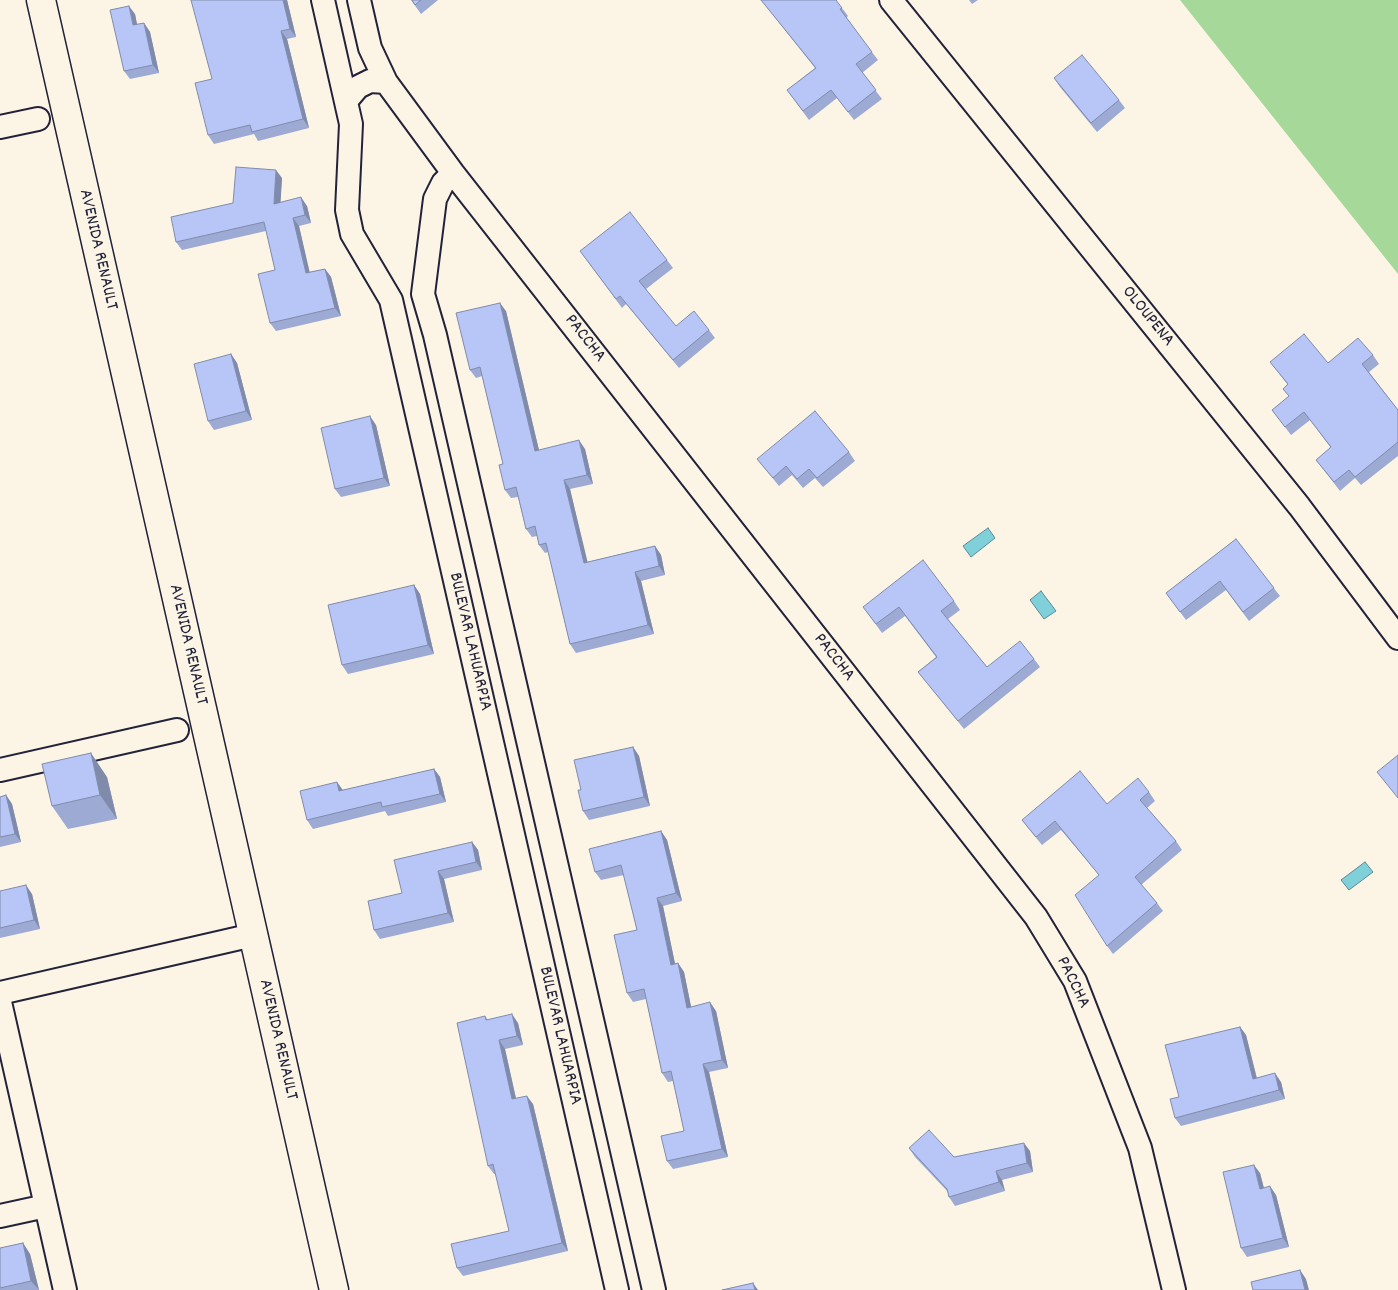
<!DOCTYPE html>
<style>
body{margin:0}
canvas{display:block;background:#fcf5e5}
</style>
<canvas width="1398" height="1290"></canvas>
<script>
const ctx = document.querySelector('canvas').getContext('2d');
ctx.lineJoin = 'round';
function paint(path, color) { ctx.fillStyle = color; ctx.fill(path, 'evenodd'); }
const toPath = rows => new Path2D(rows.map(r => 'M' + r).join(''));
function stroke(path, color, width, dash) { ctx.strokeStyle = color; ctx.lineWidth = width; ctx.lineCap = dash ? 'butt' : 'round'; ctx.setLineDash(dash || []); ctx.stroke(path); }
function write(font, color, halo, rows, align = 'center') {
  ctx.font = font + ' Dekko,sans-serif'; ctx.lineWidth = 4; ctx.setLineDash([]); ctx.textBaseline = 'middle'; ctx.strokeStyle = halo; ctx.fillStyle = color; for (const [text, x, y, turn = 0] of rows) {
    ctx.save(); ctx.translate(x, y); ctx.rotate((+turn || 0) * Math.PI / 180); ctx.textAlign = isNaN(turn) ? turn : align; if (halo) ctx.strokeText(text, 0, 0); ctx.fillText(text, 0, 0); ctx.restore();
  }
}
const green = toPath([
 [1180,0,1398,0,1398,274]
]);
const water = toPath([
 [988,528,995,538,971,557,963,546,988,528],
 [1041,591,1056,611,1044,619,1030,600,1041,591],
 [1365,862,1373,872,1349,890,1341,880,1365,862]
]);
const minor = toPath([
 [323,0,351,124,347,210,352,234,391,300,617,1290],
 [359,0,370,48,386,82,453,173,1036,917,1075,981,1140,1148,1174,1290],
 [891,0,1299,506,1398,638],
 [347,100,358,87,370,81,386,82],
 [0,127,38,119],
 [453,173,443,183,435,199,423,294,435,335,654,1290],
 [0,770,177,730],
 [0,993,253,935],
 [0,1002,65,1290],
 [0,1216,46,1206]
]);
const tertiary = toPath([
 [41,0,334,1290]
]);
const wall = toPath([
 [287,0,296,37,287,39,309,128,258,141,254,134,214,144,208,135,212,79],
 [411,0,438,0,421,14],
 [761,0,842,8,848,16,846,18,878,60,862,73,882,99,854,120,837,98,809,120,787,90,815,68],
 [969,0,978,0,972,4],
 [135,14,137,25,144,23,150,32,159,73,130,79,124,71],
 [1054,78,1119,100,1125,108,1097,132,1060,87],
 [282,178,280,202,307,206,311,223,299,226,309,272,325,269,331,277,341,316,276,331,270,323,275,270,266,231,182,250,176,242,233,203],
 [580,251,667,260,673,268,646,289,676,326,709,330,715,338,679,368,626,304,622,308],
 [506,311,539,450,585,449,593,484,570,489,587,562,655,546,661,555,665,575,641,581,654,634,576,653,570,644,548,552,545,553,539,545,537,536,532,537,526,529,518,497,511,498,505,490,503,464,482,376,476,378,470,370],
 [231,354,237,363,252,420,214,430,208,421],
 [1373,355,1379,364,1369,372,1398,410,1398,456,1361,485,1355,478,1340,491,1316,460,1331,448,1310,420,1291,435,1272,410,1289,396,1283,389,1288,385,1270,362,1328,363],
 [376,425,390,486,341,497,335,489],
 [849,452,855,461,823,487,815,478,803,488,792,475,779,486,757,459],
 [1236,539,1280,596,1249,621,1226,590,1186,620,1166,593],
 [414,585,420,594,434,654,348,674,342,665],
 [954,601,960,610,948,619,987,667,1034,659,1040,667,964,729,918,672,936,657,905,616,882,633,863,607],
 [633,747,639,756,650,806,589,820,583,811,581,790],
 [434,769,440,777,446,802,388,816,385,811,313,829,307,820,337,782,343,790],
 [107,777,117,819,68,829,52,806],
 [1149,792,1155,801,1147,808,1176,841,1182,850,1141,885,1157,903,1163,911,1113,954,1107,946,1099,875,1061,830,1042,845,1028,828,1022,820,1107,804],
 [6,795,12,804,21,842,0,847,0,797],
 [661,831,667,840,682,901,663,906,675,964,678,963,684,972,691,1007,716,1011,728,1068,709,1072,728,1157,673,1169,667,1161,684,1131,673,1081,668,1082,662,1073,646,999,633,1002,627,993,637,930,624,875,601,880,595,872],
 [472,842,478,850,482,870,444,879,454,922,380,939,374,930,402,893],
 [0,891,32,894,40,929,0,938],
 [485,1016,488,1020,518,1023,523,1045,505,1049,516,1098,533,1104,568,1251,463,1276,457,1268,509,1231,496,1174,494,1174,488,1166],
 [1240,1027,1246,1035,1257,1078,1281,1082,1285,1099,1181,1126,1175,1118,1179,1097],
 [909,1148,954,1157,1030,1151,1033,1172,1002,1180,1005,1191,955,1206,949,1197,948,1192,915,1157],
 [1260,1173,1264,1188,1276,1195,1289,1247,1247,1257,1241,1248],
 [23,1243,30,1254,39,1290,0,1290,0,1248]
]);
const shadedWall = toPath([
 [283,0,287,0,296,37,290,29],
 [129,6,135,14,139,34,133,25],
 [144,23,150,32,159,73,153,65],
 [281,31,287,39,309,128,303,119],
 [276,170,282,178,280,212,274,204],
 [301,197,307,206,311,223,305,215],
 [293,218,299,226,312,282,306,273],
 [325,269,331,277,341,316,335,308],
 [500,303,506,311,541,459,535,451],
 [231,354,237,363,252,420,246,411],
 [370,416,376,425,390,486,384,478],
 [579,440,585,449,593,484,587,475],
 [564,480,570,489,590,572,584,563],
 [655,546,661,555,665,575,659,566],
 [635,572,641,581,654,634,648,625],
 [414,585,420,594,434,654,428,645],
 [633,747,639,756,650,806,644,797],
 [91,753,107,777,117,819,100,795],
 [434,769,440,777,446,802,440,794],
 [337,782,343,791,339,791],
 [6,795,12,804,21,842,15,834],
 [661,831,667,840,682,901,676,893],
 [472,842,478,850,482,870,476,862],
 [438,871,444,879,454,922,448,913],
 [26,885,32,894,40,929,34,920],
 [657,898,663,906,677,973,671,965],
 [678,963,684,972,693,1016,687,1008],
 [710,1002,716,1011,728,1068,722,1060],
 [512,1014,518,1023,523,1045,517,1036],
 [1240,1027,1246,1035,1259,1088,1253,1079],
 [499,1040,505,1049,518,1108,512,1099],
 [703,1064,709,1072,728,1157,722,1149],
 [1275,1073,1281,1082,1285,1099,1279,1090],
 [527,1096,533,1104,568,1251,562,1243],
 [1024,1143,1030,1151,1033,1172,1027,1163],
 [1254,1165,1260,1173,1266,1197,1260,1189],
 [996,1171,1002,1180,1005,1191,999,1182],
 [1270,1186,1276,1195,1289,1247,1283,1238],
 [23,1243,30,1254,39,1290,31,1281],
 [1300,1270,1306,1279,1309,1290,1305,1290],
 [753,1283,758,1290,755,1290]
]);
const building = toPath([
 [191,0,283,0,290,29,281,31,303,119,252,132,250,125,208,135,195,83,212,79,191,0],
 [412,0,421,0,415,5,412,0],
 [761,0,836,0,842,8,840,9,872,52,856,64,876,90,848,112,831,90,803,111,787,90,816,68,761,0],
 [129,6,133,25,144,23,153,65,124,71,110,10,129,6],
 [1082,55,1119,100,1091,123,1054,78,1082,55],
 [236,167,276,170,274,204,301,197,305,215,293,218,306,273,325,269,335,308,270,323,258,274,275,270,264,222,176,242,171,217,233,203,236,167],
 [630,212,667,260,639,281,676,326,694,311,709,330,673,360,620,296,616,299,580,251,630,212],
 [500,303,535,451,579,440,587,475,564,480,584,563,655,546,659,566,635,572,648,625,570,644,546,543,539,545,535,526,526,529,516,487,505,490,499,465,503,464,480,367,470,370,456,313,500,303],
 [1304,334,1328,363,1358,338,1373,355,1362,364,1398,410,1398,442,1355,477,1349,470,1334,482,1316,460,1331,447,1304,412,1285,427,1272,410,1289,396,1283,389,1288,384,1270,362,1304,334],
 [231,354,246,411,208,421,194,364,231,354],
 [815,411,849,452,817,478,809,469,797,479,786,466,773,478,757,459,815,411],
 [370,416,384,478,335,489,321,428,370,416],
 [1236,539,1274,588,1243,612,1220,581,1180,612,1166,593,1236,539],
 [923,560,954,601,941,611,987,667,1020,641,1034,659,958,721,918,672,937,657,899,607,876,624,863,607,923,560],
 [414,585,428,645,342,665,328,605,414,585],
 [633,747,644,797,583,811,578,790,581,790,574,760,633,747],
 [91,753,100,795,52,806,42,764,91,753],
 [1398,755,1398,798,1377,772,1398,755],
 [434,769,440,794,382,807,381,802,307,820,300,791,337,782,339,791,434,769],
 [1080,771,1107,804,1138,778,1149,792,1140,800,1176,841,1135,877,1157,903,1107,946,1075,895,1099,875,1055,821,1036,837,1022,820,1080,771],
 [6,795,15,834,0,837,0,797,6,795],
 [661,831,676,893,657,898,671,965,678,963,687,1008,710,1002,722,1060,703,1064,722,1149,667,1161,661,1136,684,1131,671,1071,662,1073,644,989,627,993,614,935,637,930,621,865,595,872,589,849,661,831],
 [472,842,476,862,438,871,448,913,374,930,368,901,402,893,394,860,472,842],
 [26,885,34,920,0,928,0,891,26,885],
 [512,1014,517,1036,499,1040,512,1099,527,1096,562,1243,457,1268,451,1244,509,1231,493,1164,488,1166,457,1023,485,1016,486,1020,512,1014],
 [1240,1027,1253,1079,1275,1073,1279,1090,1175,1118,1170,1099,1179,1097,1165,1045,1240,1027],
 [929,1130,954,1157,1024,1143,1027,1163,996,1171,999,1182,949,1197,947,1189,909,1148,929,1130],
 [1254,1165,1260,1189,1270,1186,1283,1238,1241,1248,1223,1172,1254,1165],
 [23,1243,31,1281,0,1288,0,1248,23,1243],
 [1300,1270,1305,1290,1253,1290,1251,1282,1300,1270],
 [753,1283,755,1290,722,1290,753,1283]
]);
const streetNames = [
 ["AVENIDA RENAULT",97,250,77],
 ["OLOUPENA",1147,317,51],
 ["PACCHA",584,339,52],
 ["BULEVAR LAHUARPIA",469,642,77],
 ["AVENIDA RENAULT",187,645,77],
 ["PACCHA",833,658,52],
 ["PACCHA",1072,983,64],
 ["BULEVAR LAHUARPIA",559,1036,77],
 ["AVENIDA RENAULT",277,1040,77]
];
paint(green, '#a6d89a');
paint(water, '#80d0d9');
stroke(water, '#5a8a9a', 1);
stroke(minor, '#22223b', 26);
stroke(tertiary, '#22223b', 31);
stroke(minor, '#fcf5e5', 22);
stroke(tertiary, '#fcf5e5', 28);
paint(wall, '#9daad4');
paint(shadedWall, '#808bac');
paint(building, '#b7c6f6');
stroke(building, '#808bac', 1);
write('18px', '#22223b', '#fcf5e5', streetNames);
</script>
